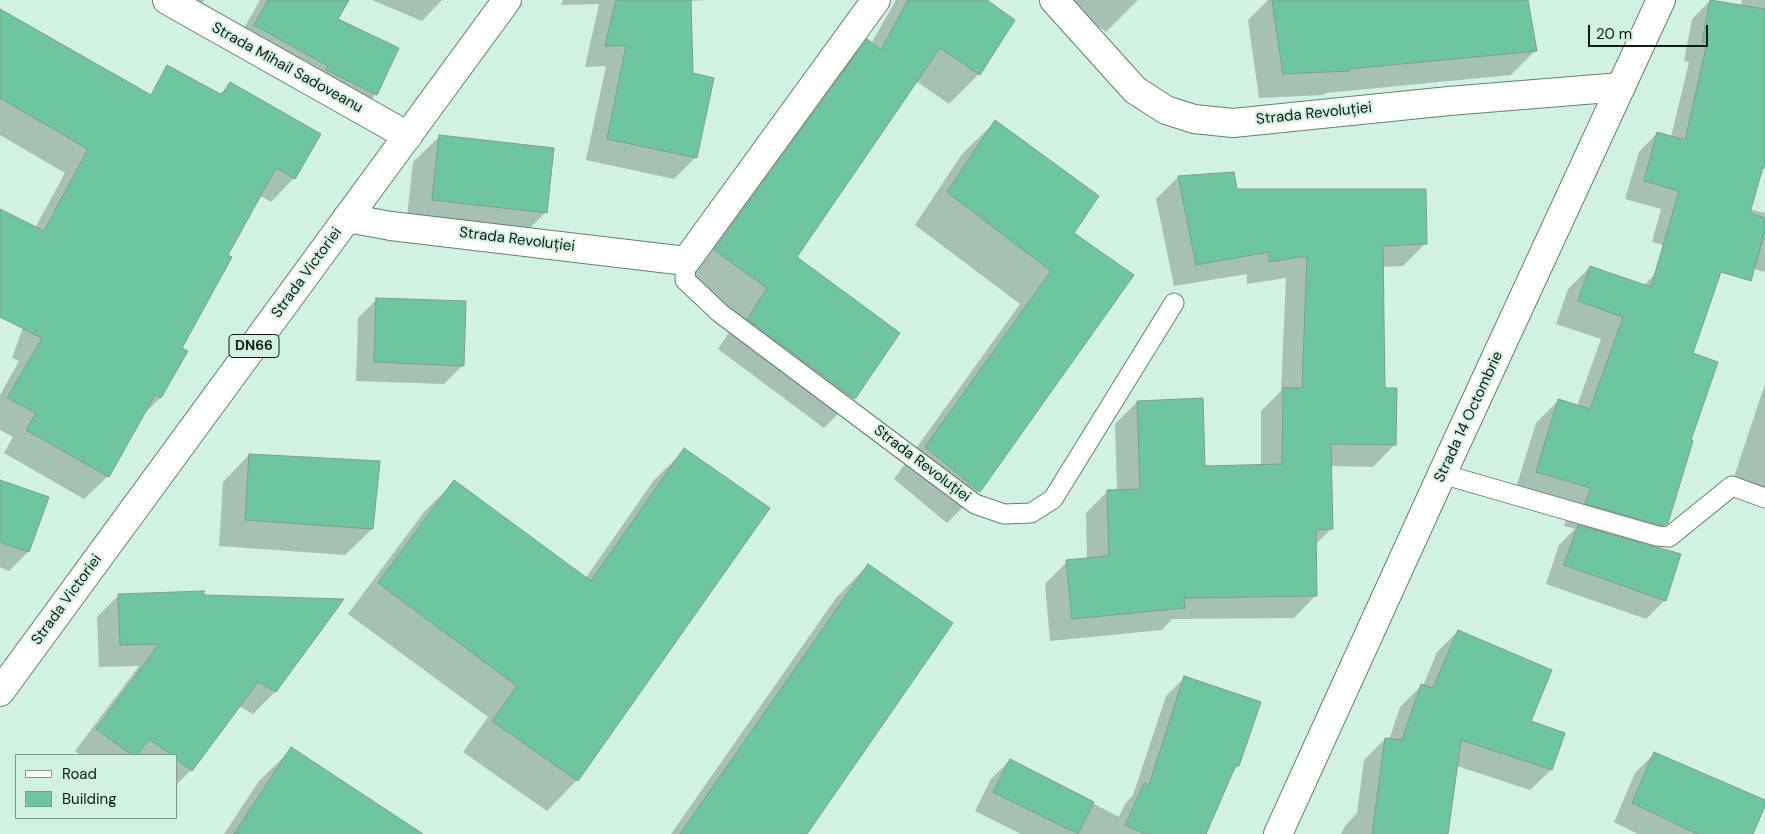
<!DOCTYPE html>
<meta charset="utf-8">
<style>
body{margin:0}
#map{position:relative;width:1765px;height:834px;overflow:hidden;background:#d1f1e1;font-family:"DM Sans",sans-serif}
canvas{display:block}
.legend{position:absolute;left:15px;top:754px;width:162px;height:65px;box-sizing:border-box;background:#d1f1e1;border:1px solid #839b8f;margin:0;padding:6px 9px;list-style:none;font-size:15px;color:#0f1b15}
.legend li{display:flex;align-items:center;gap:10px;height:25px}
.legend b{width:25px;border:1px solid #839b8f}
.scale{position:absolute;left:1588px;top:25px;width:120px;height:22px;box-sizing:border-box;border:2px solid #0f1b15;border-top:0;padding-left:6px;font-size:15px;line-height:18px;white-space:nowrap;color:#0f1b15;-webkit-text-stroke:4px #d1f1e1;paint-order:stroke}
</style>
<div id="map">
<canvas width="1765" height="834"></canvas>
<ul class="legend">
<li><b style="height:6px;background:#fff"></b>Road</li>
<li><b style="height:14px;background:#6ec6a0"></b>Building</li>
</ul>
<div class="scale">20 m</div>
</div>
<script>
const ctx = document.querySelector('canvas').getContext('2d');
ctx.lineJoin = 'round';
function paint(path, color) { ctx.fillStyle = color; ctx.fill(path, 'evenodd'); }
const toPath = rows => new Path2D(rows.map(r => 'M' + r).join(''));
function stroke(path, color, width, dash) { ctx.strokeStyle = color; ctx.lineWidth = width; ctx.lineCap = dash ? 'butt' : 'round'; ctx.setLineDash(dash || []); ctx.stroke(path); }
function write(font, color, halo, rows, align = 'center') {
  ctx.font = font + ' "DM Sans",sans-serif'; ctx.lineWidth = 4; ctx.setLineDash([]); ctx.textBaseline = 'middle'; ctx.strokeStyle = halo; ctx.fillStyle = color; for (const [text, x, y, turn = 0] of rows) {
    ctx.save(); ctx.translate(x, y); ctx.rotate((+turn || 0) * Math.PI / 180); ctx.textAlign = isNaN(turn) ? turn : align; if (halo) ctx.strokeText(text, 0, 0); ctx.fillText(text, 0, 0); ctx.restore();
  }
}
const shadow = toPath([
 [158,0,205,0,192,13],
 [260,0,347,0,337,20,376,94,355,116,233,48],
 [372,0,442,0,422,21],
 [563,0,707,0,690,1,696,157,674,179,586,160,606,66,585,67,599,4,561,5],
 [896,0,985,0,1013,20,979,74,949,104,916,81,795,257,899,333,854,398,824,428,718,349,739,318,685,280,837,70,867,41,871,44],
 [1060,0,1138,0,1106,32],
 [1268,0,1527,0,1535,51,1511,75,1326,93,1324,95,1259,98,1248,20],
 [1711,0,1741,6,1742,0,1765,0,1765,169,1762,168,1749,209,1765,213,1765,272,1652,242,1661,209,1625,199,1639,152,1657,133,1671,137,1689,62,1684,61,1692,19],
 [0,11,167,106,219,95,230,84,294,178,271,202,259,195,226,256,181,349,187,352,160,398,142,416,108,476,84,499,4,453,13,437,0,430,0,395,19,361,12,358,34,296,0,314,0,211,35,228,65,173,0,135],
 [995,122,1072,233,979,491,947,523,894,479,1020,304,915,225,962,154],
 [440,136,546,212,519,239,406,226,413,162],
 [1178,177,1236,190,1426,243,1403,266,1382,267,1384,390,1395,444,1373,467,1330,466,1331,529,1315,545,1316,595,1294,618,1172,619,1162,630,1050,641,1045,584,1067,562,1087,560,1086,513,1108,491,1117,491,1115,424,1137,402,1204,467,1261,466,1261,411,1281,391,1286,278,1247,284,1247,274,1174,286,1156,199],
 [1590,267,1644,285,1656,273,1692,354,1690,437,1667,523,1644,545,1665,600,1646,619,1546,584,1559,545,1575,529,1564,526,1569,511,1514,494,1536,423,1558,401,1577,406,1601,339,1556,324,1568,289],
 [377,299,463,365,444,384,356,381,358,318],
 [1765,384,1765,493,1733,480],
 [685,450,768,508,577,780,547,811,463,752,488,717,348,614,424,512,454,482,585,579,654,480],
 [249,455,372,529,345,555,219,546,223,482],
 [0,481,28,552,9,571,0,567],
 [868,565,805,834,671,834,836,598],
 [119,595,342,601,275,692,253,714,239,706,191,770,176,785,176,755,80,755,75,751,139,666,99,667,97,617],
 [1458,631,1529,722,1551,770,1530,790,1457,766,1447,834,1341,834,1345,826,1357,813,1364,760,1385,739,1389,740,1400,707,1421,686,1423,686,1437,652],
 [1185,677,1259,702,1238,766,1232,772,1205,834,1021,834,975,811,991,779,1010,760,1119,817,1125,804,1133,795,1166,696],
 [292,749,390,834,224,834,259,781],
 [1654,754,1765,802,1752,834,1638,834,1614,822,1635,773]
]);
const building = toPath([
 [268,0,349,0,338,19,399,48,377,95,326,70,328,66,254,25,268,0],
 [616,0,691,0,693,73,714,78,697,158,607,139,626,45,605,46,616,0],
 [908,0,987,0,1015,20,980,75,940,48,797,257,900,333,855,399,747,319,767,288,714,250,867,39,881,50,908,0],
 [1272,0,1528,0,1537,51,1349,69,1349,71,1283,74,1272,0],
 [1710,0,1765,9,1765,160,1750,213,1765,218,1765,231,1751,281,1721,272,1693,353,1718,362,1691,440,1693,441,1668,523,1665,525,1659,525,1585,504,1591,488,1536,472,1558,399,1590,409,1623,317,1578,301,1590,266,1651,287,1679,191,1644,181,1657,132,1685,140,1707,43,1702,42,1710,0],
 [0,9,151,95,167,65,222,95,230,82,321,134,295,179,276,168,228,255,232,257,182,348,188,351,161,398,155,395,109,477,26,430,36,413,7,398,42,338,0,317,0,209,44,231,88,149,0,98,0,9],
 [995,120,1099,196,1074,233,1134,275,980,492,925,447,1051,271,947,192,995,120],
 [439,135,554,148,547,213,432,200,439,135],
 [1234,172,1237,189,1426,189,1427,244,1383,246,1385,388,1397,388,1396,445,1331,444,1333,529,1316,530,1317,596,1184,598,1185,608,1072,619,1066,560,1109,556,1107,490,1140,489,1137,401,1203,398,1205,466,1282,464,1283,388,1302,388,1307,256,1269,262,1269,252,1196,265,1178,176,1234,172],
 [376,298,466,301,464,366,374,362,376,298],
 [684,448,770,508,578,781,492,721,517,686,378,583,454,480,591,581,684,448],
 [249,454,380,461,373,529,245,520,249,454],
 [0,480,49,497,29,552,0,542,0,480],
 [1578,525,1681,554,1666,601,1564,565,1578,525],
 [868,564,953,623,807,834,680,834,868,564],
 [204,591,204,595,344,599,276,692,258,682,192,771,176,759,176,755,172,755,149,739,137,755,132,755,96,729,159,644,120,645,118,594,204,591],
 [1458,630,1552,670,1531,721,1565,733,1552,770,1461,740,1448,834,1372,834,1385,738,1402,740,1421,684,1433,688,1458,630],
 [1184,676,1261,702,1239,766,1236,765,1206,834,1145,834,1125,825,1144,783,1149,785,1184,676],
 [291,747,423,834,234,834,291,747],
 [1654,752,1765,800,1765,806,1753,834,1697,834,1632,803,1654,752],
 [1010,759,1094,802,1078,834,993,792,1010,759]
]);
const service = toPath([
 [686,261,685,280,720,313,975,504,1004,514,1031,513,1053,499,1174,303],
 [1442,474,1657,536,1669,537,1732,486,1765,498]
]);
const minor = toPath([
 [167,0,408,136],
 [1054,0,1135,90,1166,110,1194,119,1233,123,1449,101,1621,87],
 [347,218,391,226,686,261,876,0]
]);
const tertiary = toPath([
 [1278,834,1442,474,1661,0]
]);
const primary = toPath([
 [0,692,507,0]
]);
const shields = [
 [254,346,50]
];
const shieldNames = [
 ["DN66",254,346]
];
const streetNames = [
 ["Strada Mihail Sadoveanu",287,68,29],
 ["Strada Revoluției",1314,114,-6],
 ["Strada Revoluției",517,240,7],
 ["Strada Victoriei",307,273,-54],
 ["Strada 14 Octombrie",1469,417,-65],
 ["Strada Revoluției",922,464,37],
 ["Strada Victoriei",67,600,-54]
];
paint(shadow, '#0003');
paint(building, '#6ec6a0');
stroke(building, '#7f9d8e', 1);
stroke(service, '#638072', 21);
stroke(minor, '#638072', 30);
stroke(tertiary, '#638072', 30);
stroke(primary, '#638072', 30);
stroke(service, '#fff', 19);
stroke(minor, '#fff', 28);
stroke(tertiary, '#fff', 28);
stroke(primary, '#fff', 28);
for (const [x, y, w] of shields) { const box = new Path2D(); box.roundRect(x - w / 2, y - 11.5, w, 23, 4); ctx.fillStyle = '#d1f1e1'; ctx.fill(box); stroke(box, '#0f1b15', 1); }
write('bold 14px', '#0f1b15', null, shieldNames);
write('15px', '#0f1b15', '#d1f1e1', streetNames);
</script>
